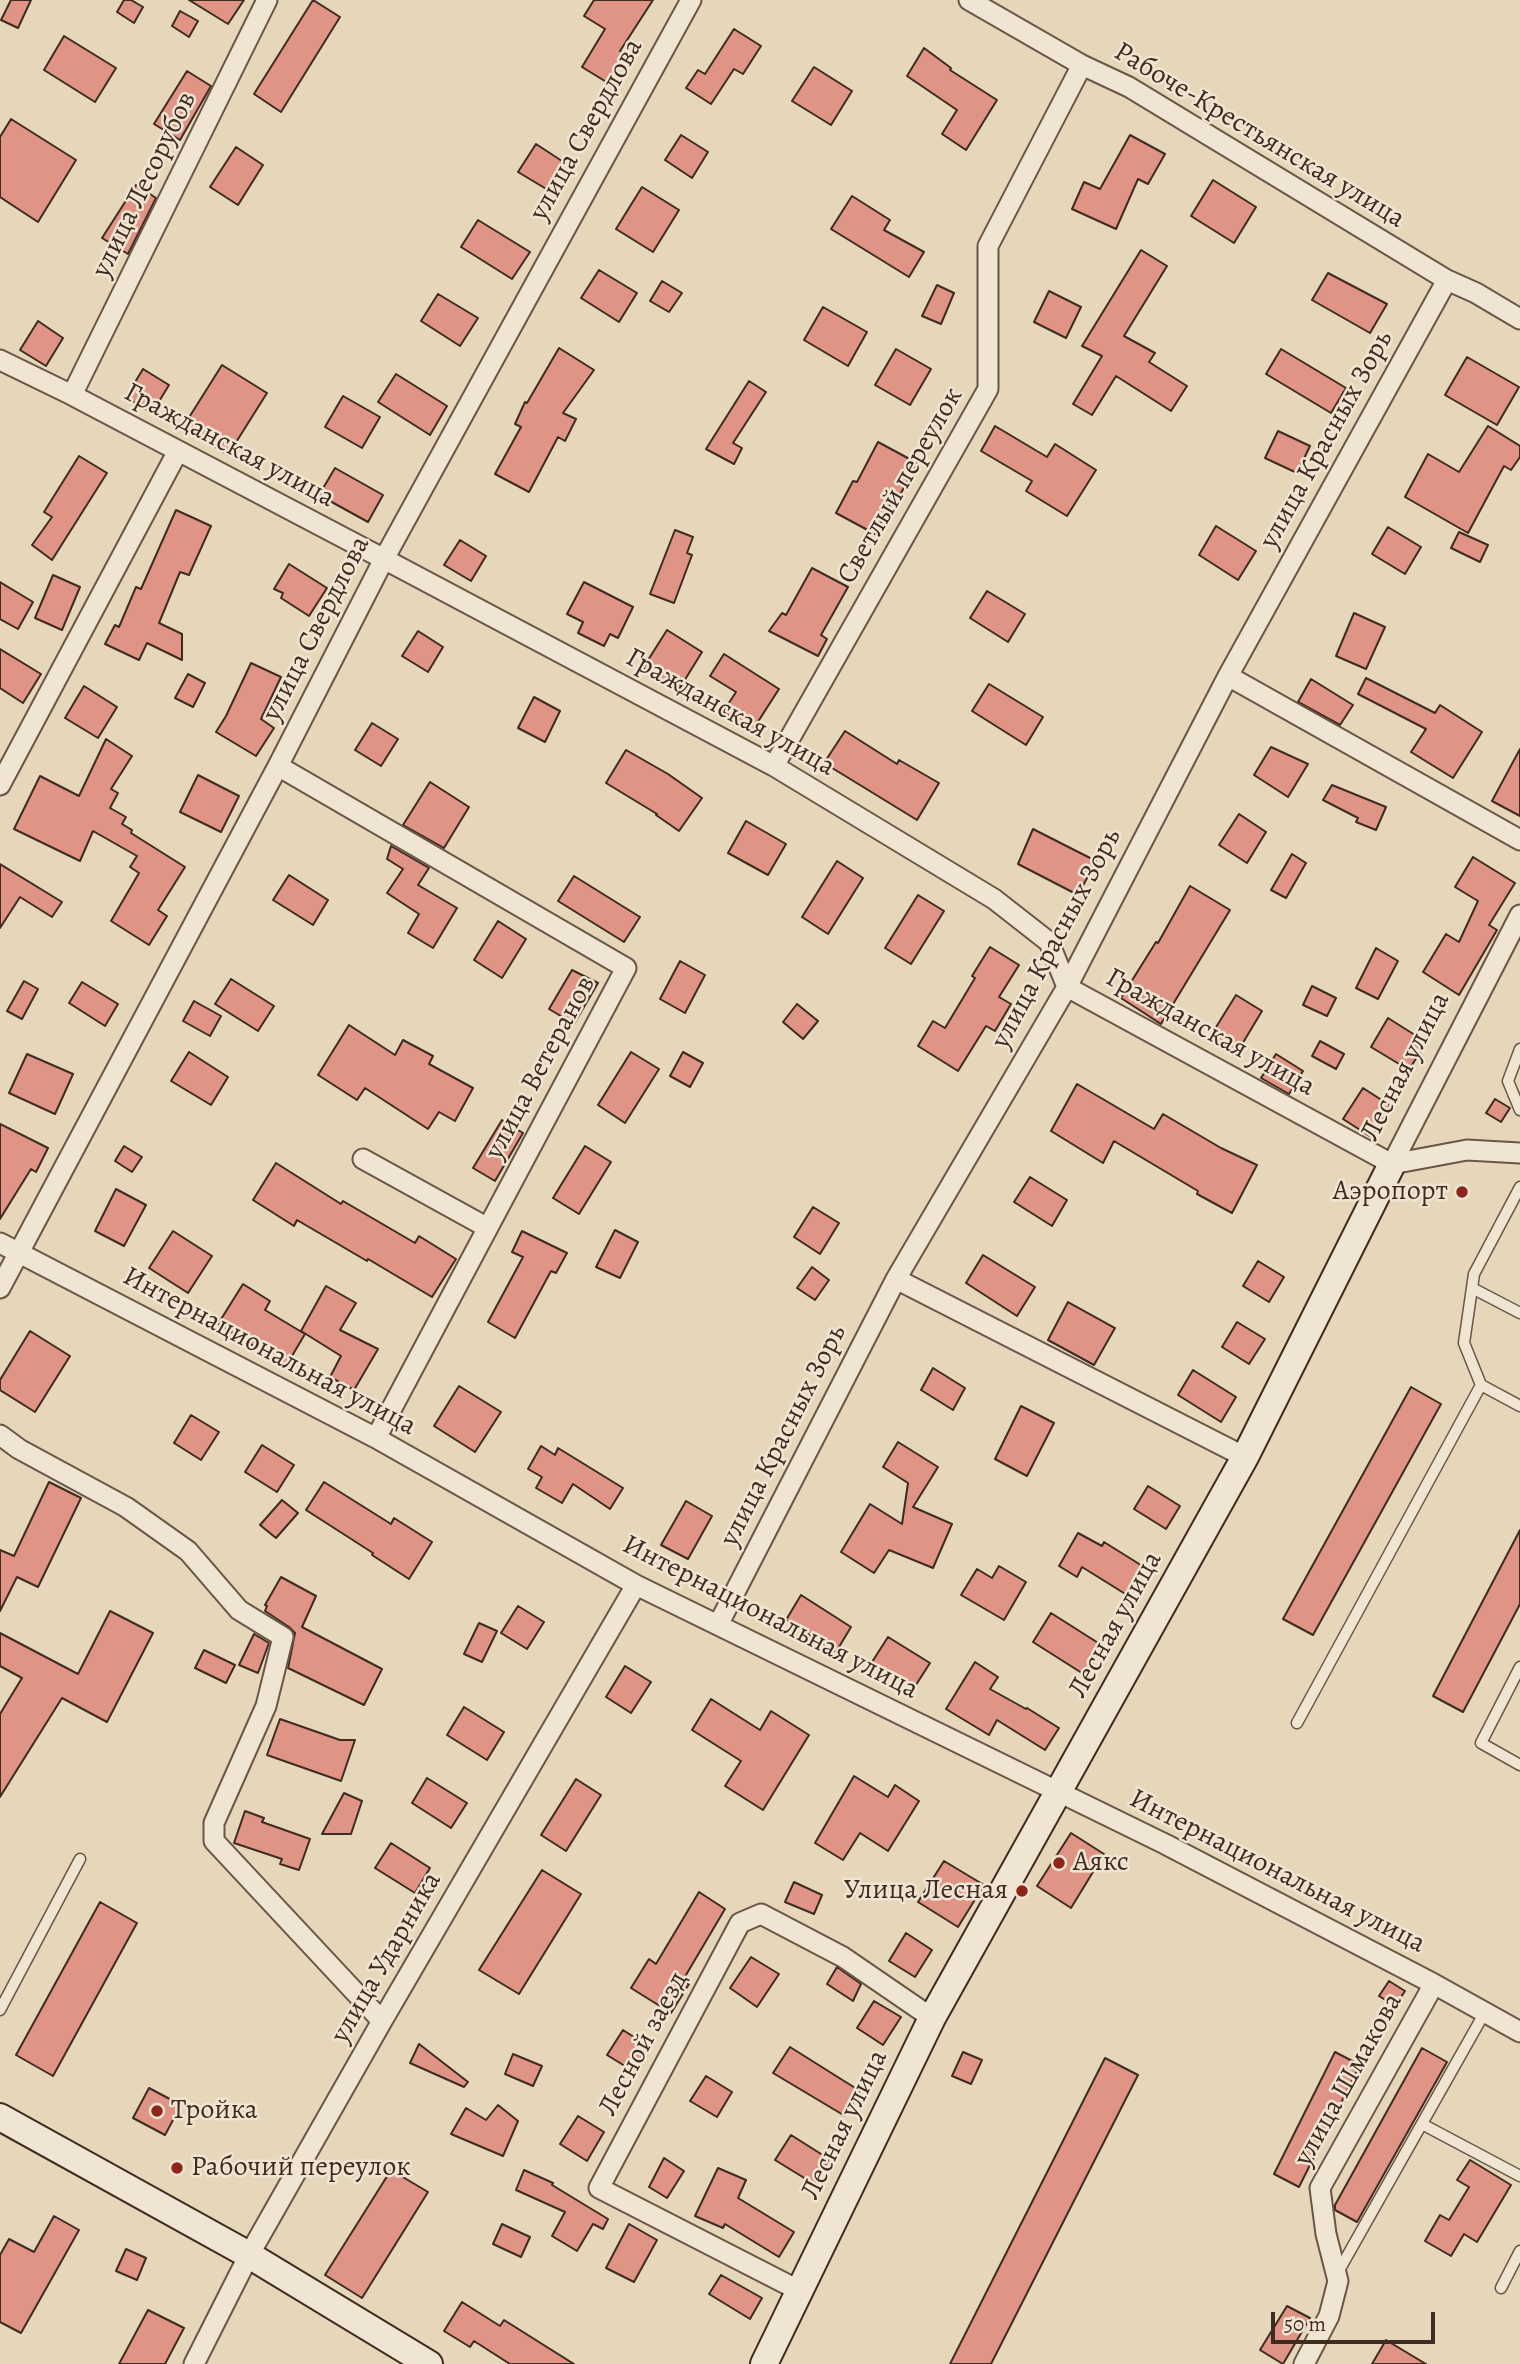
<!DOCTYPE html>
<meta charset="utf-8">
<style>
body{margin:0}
#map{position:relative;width:1520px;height:2364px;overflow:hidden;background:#e6d7ba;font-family:Alegreya,serif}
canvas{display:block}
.scale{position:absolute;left:1271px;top:2312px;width:164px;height:32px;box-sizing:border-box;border:4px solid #402b21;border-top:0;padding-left:9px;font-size:21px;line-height:24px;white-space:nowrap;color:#402b21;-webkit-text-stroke:5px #efe5d2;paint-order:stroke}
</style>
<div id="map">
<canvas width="1520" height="2364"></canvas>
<div class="scale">50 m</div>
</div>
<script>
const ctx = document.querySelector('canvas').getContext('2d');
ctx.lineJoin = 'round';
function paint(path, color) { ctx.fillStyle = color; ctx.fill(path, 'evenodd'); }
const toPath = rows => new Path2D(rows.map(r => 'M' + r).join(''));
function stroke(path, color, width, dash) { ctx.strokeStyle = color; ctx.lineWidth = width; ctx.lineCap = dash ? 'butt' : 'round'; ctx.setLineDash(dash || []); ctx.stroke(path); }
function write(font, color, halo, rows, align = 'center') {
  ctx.font = font + ' Alegreya,serif'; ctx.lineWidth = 5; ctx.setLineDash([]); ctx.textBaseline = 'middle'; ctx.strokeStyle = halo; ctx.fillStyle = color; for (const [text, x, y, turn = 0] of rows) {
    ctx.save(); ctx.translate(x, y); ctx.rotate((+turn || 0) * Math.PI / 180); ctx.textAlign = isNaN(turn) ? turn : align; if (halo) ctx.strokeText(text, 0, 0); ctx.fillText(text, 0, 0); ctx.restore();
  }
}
const building = toPath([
 [11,0,31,0,18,28,1,20,11,0],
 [124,0,131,0,143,7,134,23,117,12,124,0],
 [189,0,244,0,228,24,189,0],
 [313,0,340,17,281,112,254,94,313,0],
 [594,0,653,0,620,51,625,54,608,83,582,67,605,29,584,16,594,0],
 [180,11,198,21,189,37,172,26,180,11],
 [734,29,761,46,743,74,734,69,711,104,686,88,698,70,705,74,734,29],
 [64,36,116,68,95,102,44,70,64,36],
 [924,48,951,68,950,70,997,100,966,150,942,134,957,110,907,76,924,48],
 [814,67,852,91,831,125,792,101,814,67],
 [187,71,211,86,180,140,154,124,187,71],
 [11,119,76,160,38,222,0,197,0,137,11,119],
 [681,135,708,152,692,178,665,160,681,135],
 [1130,135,1165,154,1148,184,1138,179,1116,229,1072,209,1084,182,1100,189,1130,135],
 [536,144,565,163,548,190,518,172,536,144],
 [236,147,263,165,238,205,210,187,236,147],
 [1213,180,1256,207,1234,243,1191,216,1213,180],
 [136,185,156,198,128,254,102,238,136,185],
 [642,187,679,210,653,252,616,229,642,187],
 [852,196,890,220,884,230,924,252,909,277,831,229,852,196],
 [478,220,530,252,512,279,461,247,478,220],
 [1141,250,1167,266,1124,336,1155,353,1149,362,1187,386,1171,411,1116,376,1092,415,1073,404,1102,356,1082,346,1141,250],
 [599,270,637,293,619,322,581,298,599,270],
 [1328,273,1387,304,1370,333,1312,300,1328,273],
 [662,281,682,293,669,312,650,301,662,281],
 [937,285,954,293,941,324,922,316,937,285],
 [1049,291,1081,307,1066,338,1034,322,1049,291],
 [438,294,478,318,460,346,421,321,438,294],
 [823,307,867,332,848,366,804,340,823,307],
 [38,321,63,338,46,366,20,350,38,321],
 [559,348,594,370,563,413,576,419,565,441,558,437,529,492,495,474,521,427,515,424,525,402,527,403,559,348],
 [896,349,931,369,910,405,875,385,896,349],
 [1281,349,1346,388,1331,413,1266,374,1281,349],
 [1467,357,1519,387,1497,425,1445,395,1467,357],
 [222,365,267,393,228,455,183,427,222,365],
 [143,369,169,385,152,413,126,397,143,369],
 [396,374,447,406,430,435,378,402,396,374],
 [749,381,766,392,733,443,742,448,734,464,706,449,749,381],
 [343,396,380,417,362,448,325,427,343,396],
 [995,426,1047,457,1055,444,1096,470,1067,516,1026,491,1032,481,981,451,995,426],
 [1488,426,1520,446,1520,457,1511,470,1504,466,1468,533,1405,497,1428,454,1459,472,1488,426],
 [1278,431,1310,446,1297,473,1265,458,1278,431],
 [878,442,917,463,900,495,896,493,875,534,836,513,853,481,857,482,878,442],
 [79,456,107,473,52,560,32,545,52,517,44,512,79,456],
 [335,468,383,495,368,522,319,495,335,468],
 [176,510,211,526,189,575,180,572,159,623,182,634,182,660,147,643,139,660,105,644,115,625,119,627,136,587,141,589,176,510],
 [1216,526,1256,551,1238,580,1199,555,1216,526],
 [1388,527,1421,547,1405,574,1372,554,1388,527],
 [675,530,693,537,687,553,692,555,674,603,650,594,675,530],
 [1459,532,1488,545,1480,562,1451,548,1459,532],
 [460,540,486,556,471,581,444,565,460,540],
 [289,564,327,588,309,616,281,598,283,593,274,589,289,564],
 [812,568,848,587,821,635,827,639,818,656,769,631,782,613,786,615,812,568],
 [53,575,80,587,62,630,35,618,53,575],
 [0,582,33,602,18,629,0,619,0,582],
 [584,582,633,607,618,638,610,634,604,646,578,633,583,622,567,614,584,582],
 [987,591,1025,614,1008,642,970,618,987,591],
 [1354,613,1385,627,1366,669,1336,656,1354,613],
 [667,630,702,652,678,691,643,668,667,630],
 [418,631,443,647,428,672,402,656,418,631],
 [0,649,41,674,23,703,0,688,0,649],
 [724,654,779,689,752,731,723,712,736,692,710,676,724,654],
 [251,663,281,677,261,719,274,728,256,756,216,732,226,716,251,663],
 [188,674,205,683,193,707,175,698,188,674],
 [1366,678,1435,713,1440,705,1482,732,1453,778,1411,752,1426,729,1358,694,1366,678],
 [1311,679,1353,705,1340,725,1298,702,1311,679],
 [989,684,1043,717,1026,745,972,711,989,684],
 [84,686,117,707,98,738,65,718,84,686],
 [534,697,560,711,545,742,518,728,534,697],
 [372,723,398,739,381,766,355,750,372,723],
 [845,731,897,764,899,760,939,783,917,820,824,763,845,731],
 [106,739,132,756,111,789,118,793,110,808,126,817,122,824,132,830,131,833,185,867,158,910,167,916,149,945,111,921,139,873,130,867,137,856,93,831,80,861,14,829,40,776,79,796,106,739],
 [1271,747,1308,764,1288,797,1254,775,1271,747],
 [1520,749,1520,816,1492,801,1520,749],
 [626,750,668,774,702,798,679,831,656,815,657,814,606,783,626,750],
 [198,775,239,796,221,832,180,812,198,775],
 [430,782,469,807,444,848,403,825,430,782],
 [1332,785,1386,807,1376,830,1356,822,1358,818,1323,800,1332,785],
 [1239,814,1266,832,1247,863,1219,845,1239,814],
 [746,821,786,844,768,875,728,853,746,821],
 [1033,829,1096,861,1078,895,1018,864,1033,829],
 [391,846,429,868,418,885,457,908,433,948,408,933,419,914,387,893,403,869,387,859,391,846],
 [1292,854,1306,863,1286,898,1271,890,1292,854],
 [1473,857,1515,883,1489,925,1497,930,1459,995,1423,972,1446,934,1459,942,1478,901,1455,887,1473,857],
 [837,861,863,878,828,934,802,917,837,861],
 [0,864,62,902,52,917,20,897,0,928,0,864],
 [289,875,328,900,313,925,273,900,289,875],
 [574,876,640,917,624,942,558,901,574,876],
 [1190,886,1230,910,1161,1024,1121,998,1156,942,1158,943,1190,886],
 [918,895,944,911,911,964,885,948,918,895],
 [498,921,526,939,502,978,474,960,498,921],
 [990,947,1019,965,999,997,1011,1004,995,1031,986,1026,958,1071,918,1046,933,1021,945,1028,975,978,972,976,990,947],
 [1376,948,1398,961,1378,999,1356,988,1376,948],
 [680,961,705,975,685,1013,660,999,680,961],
 [572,970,598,983,574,1024,549,1009,572,970],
 [231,979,274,1006,258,1031,215,1004,231,979],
 [24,981,38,989,22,1019,7,1011,24,981],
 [82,982,118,1004,105,1026,69,1003,82,982],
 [1312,986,1336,998,1327,1016,1303,1005,1312,986],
 [1236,995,1262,1011,1235,1056,1208,1040,1236,995],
 [194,1001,221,1016,210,1036,183,1021,194,1001],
 [797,1004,818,1021,803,1039,783,1022,797,1004],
 [1388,1018,1426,1042,1409,1070,1371,1047,1388,1018],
 [349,1025,395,1055,403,1040,433,1056,429,1064,473,1088,455,1121,439,1112,428,1129,365,1088,357,1100,318,1075,349,1025],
 [1320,1041,1344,1054,1336,1069,1312,1056,1320,1041],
 [189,1052,228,1077,211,1105,171,1081,189,1052],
 [631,1052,659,1069,625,1123,598,1105,631,1052],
 [683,1052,703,1063,690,1087,670,1076,683,1052],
 [27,1054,73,1074,55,1114,9,1093,27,1054],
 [1276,1054,1303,1071,1289,1094,1261,1078,1276,1054],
 [1077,1084,1154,1129,1163,1114,1221,1148,1257,1165,1232,1213,1197,1194,1198,1191,1114,1141,1103,1163,1051,1131,1077,1084],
 [1363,1088,1391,1106,1371,1137,1343,1119,1363,1088],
 [1495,1099,1510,1108,1501,1122,1486,1113,1495,1099],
 [502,1120,523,1133,495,1181,473,1168,502,1120],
 [0,1124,48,1148,36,1172,31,1169,0,1219,0,1124],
 [124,1146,142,1157,132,1172,115,1161,124,1146],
 [585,1146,611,1162,579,1214,553,1198,585,1146],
 [276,1163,341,1204,343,1201,415,1243,419,1236,456,1259,432,1297,368,1259,367,1261,297,1220,294,1226,253,1200,276,1163],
 [1030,1177,1067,1200,1052,1226,1014,1202,1030,1177],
 [116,1189,146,1205,124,1246,95,1231,116,1189],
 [813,1207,839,1223,820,1254,794,1237,813,1207],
 [615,1230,638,1242,620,1278,596,1267,615,1230],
 [173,1231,212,1256,188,1293,149,1268,173,1231],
 [522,1231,567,1253,556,1273,551,1271,515,1338,488,1322,523,1257,512,1252,522,1231],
 [983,1255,1035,1287,1017,1316,966,1283,983,1255],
 [1258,1261,1284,1277,1269,1302,1243,1286,1258,1261],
 [812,1267,829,1280,815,1300,797,1288,812,1267],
 [243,1284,270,1301,265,1310,305,1334,286,1366,218,1324,243,1284],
 [326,1286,356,1303,340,1330,378,1349,354,1390,330,1377,341,1356,301,1331,326,1286],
 [1068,1302,1115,1328,1094,1365,1048,1340,1068,1302],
 [1237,1322,1265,1339,1249,1364,1222,1347,1237,1322],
 [30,1331,70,1356,35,1412,0,1390,0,1380,30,1331],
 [933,1368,965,1388,953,1410,921,1390,933,1368],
 [1193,1370,1236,1397,1221,1422,1178,1395,1193,1370],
 [459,1386,501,1412,475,1452,434,1426,459,1386],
 [1411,1387,1441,1404,1313,1635,1283,1619,1411,1387],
 [1021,1406,1054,1423,1027,1476,995,1459,1021,1406],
 [191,1415,219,1432,201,1460,174,1443,191,1415],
 [898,1442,938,1467,913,1507,952,1524,933,1568,889,1550,874,1573,841,1552,870,1504,902,1524,908,1483,883,1467,898,1442],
 [262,1445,294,1465,277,1492,245,1472,262,1445],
 [541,1446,555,1455,558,1448,623,1488,610,1509,573,1484,562,1503,536,1488,542,1477,528,1469,541,1446],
 [49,1482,81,1498,38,1587,17,1577,0,1611,0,1550,14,1556,49,1482],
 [324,1482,391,1524,394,1518,432,1542,409,1579,372,1555,373,1553,306,1510,324,1482],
 [1148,1486,1180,1506,1166,1529,1134,1509,1148,1486],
 [282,1500,298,1513,276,1538,260,1525,282,1500],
 [686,1501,712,1516,688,1559,661,1545,686,1501],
 [1520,1530,1520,1604,1463,1712,1433,1696,1520,1530],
 [1078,1533,1102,1546,1104,1542,1144,1567,1127,1595,1082,1567,1077,1577,1059,1566,1078,1533],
 [999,1566,1026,1582,1004,1620,961,1595,977,1569,992,1578,999,1566],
 [281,1577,316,1596,302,1627,382,1669,364,1705,288,1668,295,1633,289,1627,265,1611,267,1606,265,1605,281,1577],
 [801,1595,851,1627,836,1652,786,1620,801,1595],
 [518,1606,544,1622,527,1649,501,1633,518,1606],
 [110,1611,153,1633,107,1722,62,1698,0,1797,0,1714,22,1678,0,1666,0,1633,78,1674,110,1611],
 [1051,1613,1103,1646,1085,1675,1033,1642,1051,1613],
 [479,1623,497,1631,482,1662,464,1654,479,1623],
 [254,1634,269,1643,258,1673,239,1665,254,1634],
 [888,1637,930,1663,914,1688,872,1662,888,1637],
 [204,1650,235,1665,226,1683,195,1668,204,1650],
 [975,1662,998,1677,990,1689,1026,1709,1027,1708,1059,1728,1045,1750,997,1720,989,1735,946,1709,975,1662],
 [625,1666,651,1682,631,1713,606,1697,625,1666],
 [711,1699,760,1730,771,1711,809,1735,763,1810,725,1786,741,1761,692,1730,711,1699],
 [464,1707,504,1732,487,1760,447,1735,464,1707],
 [280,1719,340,1740,355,1740,341,1781,267,1755,280,1719],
 [854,1776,888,1797,895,1785,919,1801,888,1851,860,1833,843,1860,815,1843,854,1776],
 [427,1778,467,1803,451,1828,412,1803,427,1778],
 [576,1779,601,1795,566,1851,541,1835,576,1779],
 [344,1793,362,1801,351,1834,322,1834,344,1793],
 [245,1811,264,1818,262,1822,310,1839,299,1870,280,1864,282,1859,234,1843,245,1811],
 [1071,1833,1104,1854,1071,1908,1037,1886,1071,1833],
 [391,1843,430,1868,415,1893,375,1868,391,1843],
 [944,1861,984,1885,958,1927,918,1902,944,1861],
 [542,1870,581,1894,519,1994,479,1970,542,1870],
 [794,1882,822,1895,814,1914,785,1902,794,1882],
 [699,1892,725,1909,683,1980,689,1984,671,2013,631,1988,649,1959,656,1964,699,1892],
 [100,1902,137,1923,53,2076,16,2055,100,1902],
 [906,1933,932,1950,915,1977,889,1961,906,1933],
 [751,1957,779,1974,757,2007,730,1988,751,1957],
 [837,1967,861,1984,853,2001,827,1984,837,1967],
 [1389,1981,1405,1991,1395,2006,1379,1996,1389,1981],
 [874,2001,901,2017,883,2045,857,2028,874,2001],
 [623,2030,648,2046,633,2071,607,2055,623,2030],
 [419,2044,468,2082,464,2087,410,2063,419,2044],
 [790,2047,860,2091,845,2116,773,2073,790,2047],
 [1422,2048,1447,2062,1357,2222,1335,2210,1335,2205,1422,2048],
 [963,2052,982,2060,971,2084,952,2076,963,2052],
 [1335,2052,1360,2065,1299,2187,1274,2174,1335,2052],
 [513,2054,542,2066,533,2086,505,2074,513,2054],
 [1105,2058,1138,2075,991,2364,950,2364,1105,2058],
 [706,2076,732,2092,717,2117,690,2101,706,2076],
 [149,2088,181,2105,165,2135,133,2118,149,2088],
 [498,2105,518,2121,503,2156,451,2134,466,2108,486,2120,498,2105],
 [578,2116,604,2132,587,2161,560,2144,578,2116],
 [791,2135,829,2159,814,2184,775,2160,791,2135],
 [664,2158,684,2171,667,2198,649,2187,664,2158],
 [1470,2160,1511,2185,1477,2242,1464,2234,1451,2256,1425,2241,1440,2215,1449,2220,1469,2187,1457,2180,1470,2160],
 [718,2168,746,2180,738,2198,794,2232,779,2257,725,2224,723,2228,695,2216,718,2168],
 [391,2170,428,2192,362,2298,325,2275,391,2170],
 [524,2170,553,2183,552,2185,608,2219,603,2229,593,2224,577,2251,552,2236,565,2212,516,2190,524,2170],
 [54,2216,79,2230,21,2333,0,2322,0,2255,9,2239,34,2252,54,2216],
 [502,2224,530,2237,521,2257,493,2244,502,2224],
 [629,2224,657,2240,634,2282,606,2268,629,2224],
 [126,2249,146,2258,137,2280,116,2271,126,2249],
 [721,2275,762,2298,750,2319,709,2294,721,2275],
 [462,2302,500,2326,504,2320,574,2364,510,2364,474,2341,470,2347,444,2331,462,2302],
 [1287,2306,1310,2318,1283,2364,1260,2350,1287,2306],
 [148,2310,184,2328,165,2364,119,2364,148,2310],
 [1386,2340,1426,2364,1372,2364,1386,2340]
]);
const lane = toPath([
 [1520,1049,1508,1081,1520,1110],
 [1520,1187,1474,1274,1464,1343,1481,1385,1520,1406],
 [1472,1288,1520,1313],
 [1520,1667,1481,1743,1520,1765],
 [1297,1723,1481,1385],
 [0,2010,80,1859],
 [1422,2124,1520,2176],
 [1337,2274,1485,2012],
 [1501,2288,1520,2251]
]);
const street = toPath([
 [969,0,1082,65,1129,87,1447,280,1476,293,1520,319],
 [0,360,72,395,384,559,774,766,994,899,1049,942,1067,987,1392,1164],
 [72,395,267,0],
 [1228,676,1520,840],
 [278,766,626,968,376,1438],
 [774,766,988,389,988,246,1082,65],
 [0,785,178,451],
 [363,1159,488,1228],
 [1392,1164,1520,915],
 [1392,1164,1467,1150,1520,1153],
 [0,1243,376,1438,636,1585,1165,1844,1434,1984,1520,2032],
 [896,1279,1245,1457],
 [0,1288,278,766,384,559,691,0],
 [0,1435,19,1449,126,1507,188,1551,239,1610,283,1637,266,1706,214,1823,214,1841,382,2021],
 [718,1625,896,1279,1067,987,1228,676,1447,280],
 [800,2291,599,2188,740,1923,761,1914,843,1957,932,2018],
 [194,2364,249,2255,382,2021,636,1585],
 [1304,2364,1329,2316,1338,2281,1326,2234,1320,2188,1434,1984]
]);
const secondary = toPath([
 [0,2117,249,2255,429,2364],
 [764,2364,932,2018,1245,1457,1392,1164]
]);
const markers = [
 [1462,1192,7,"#8f2418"],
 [1059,1863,7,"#8f2418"],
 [1022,1891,7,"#8f2418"],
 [157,2111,7,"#8f2418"],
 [177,2168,7,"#8f2418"]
];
const streetNames = [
 ["улица Свердлова",587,130,-61],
 ["Рабоче-Крестьянская улица",1259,136,31],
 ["улица Лесорубов",145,185,-64],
 ["улица Красных Зорь",1327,440,-61],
 ["Гражданская улица",229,446,28],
 ["Светлый переулок",901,486,-60],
 ["улица Свердлова",317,629,-63],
 ["Гражданская улица",730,713,29],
 ["улица Красных Зорь",1057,939,-62],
 ["Гражданская улица",1210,1033,29],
 ["Лесная улица",1406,1067,-63],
 ["улица Ветеранов",541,1068,-62],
 ["Интернациональная улица",269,1352,28],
 ["улица Красных Зорь",784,1436,-63],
 ["Интернациональная улица",770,1618,27],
 ["Лесная улица",1116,1625,-61],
 ["Интернациональная улица",1277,1872,27],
 ["улица Ударника",387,1958,-60],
 ["Лесной заезд",644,2044,-62],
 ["улица Шмакова",1349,2080,-61],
 ["Лесная улица",845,2125,-64]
];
const poiNames = [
 ["Аэропорт",1448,1192,"right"],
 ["Аякс",1073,1863],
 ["Улица Лесная",1008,1891,"right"],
 ["Тройка",171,2111],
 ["Рабочий переулок",191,2168]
];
paint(building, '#df9486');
stroke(building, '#402b21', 2);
stroke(lane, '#6a5647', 13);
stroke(street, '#6a5647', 23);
stroke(secondary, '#402b21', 30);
stroke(lane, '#efe5d2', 10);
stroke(street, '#efe5d2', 19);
stroke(secondary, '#efe5d2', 26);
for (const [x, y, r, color] of markers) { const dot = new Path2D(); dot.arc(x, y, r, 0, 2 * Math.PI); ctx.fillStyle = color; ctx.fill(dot); stroke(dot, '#efe5d2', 2.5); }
write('28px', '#402b21', '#efe5d2', streetNames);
write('28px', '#402b21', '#efe5d2', poiNames, 'left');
</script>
